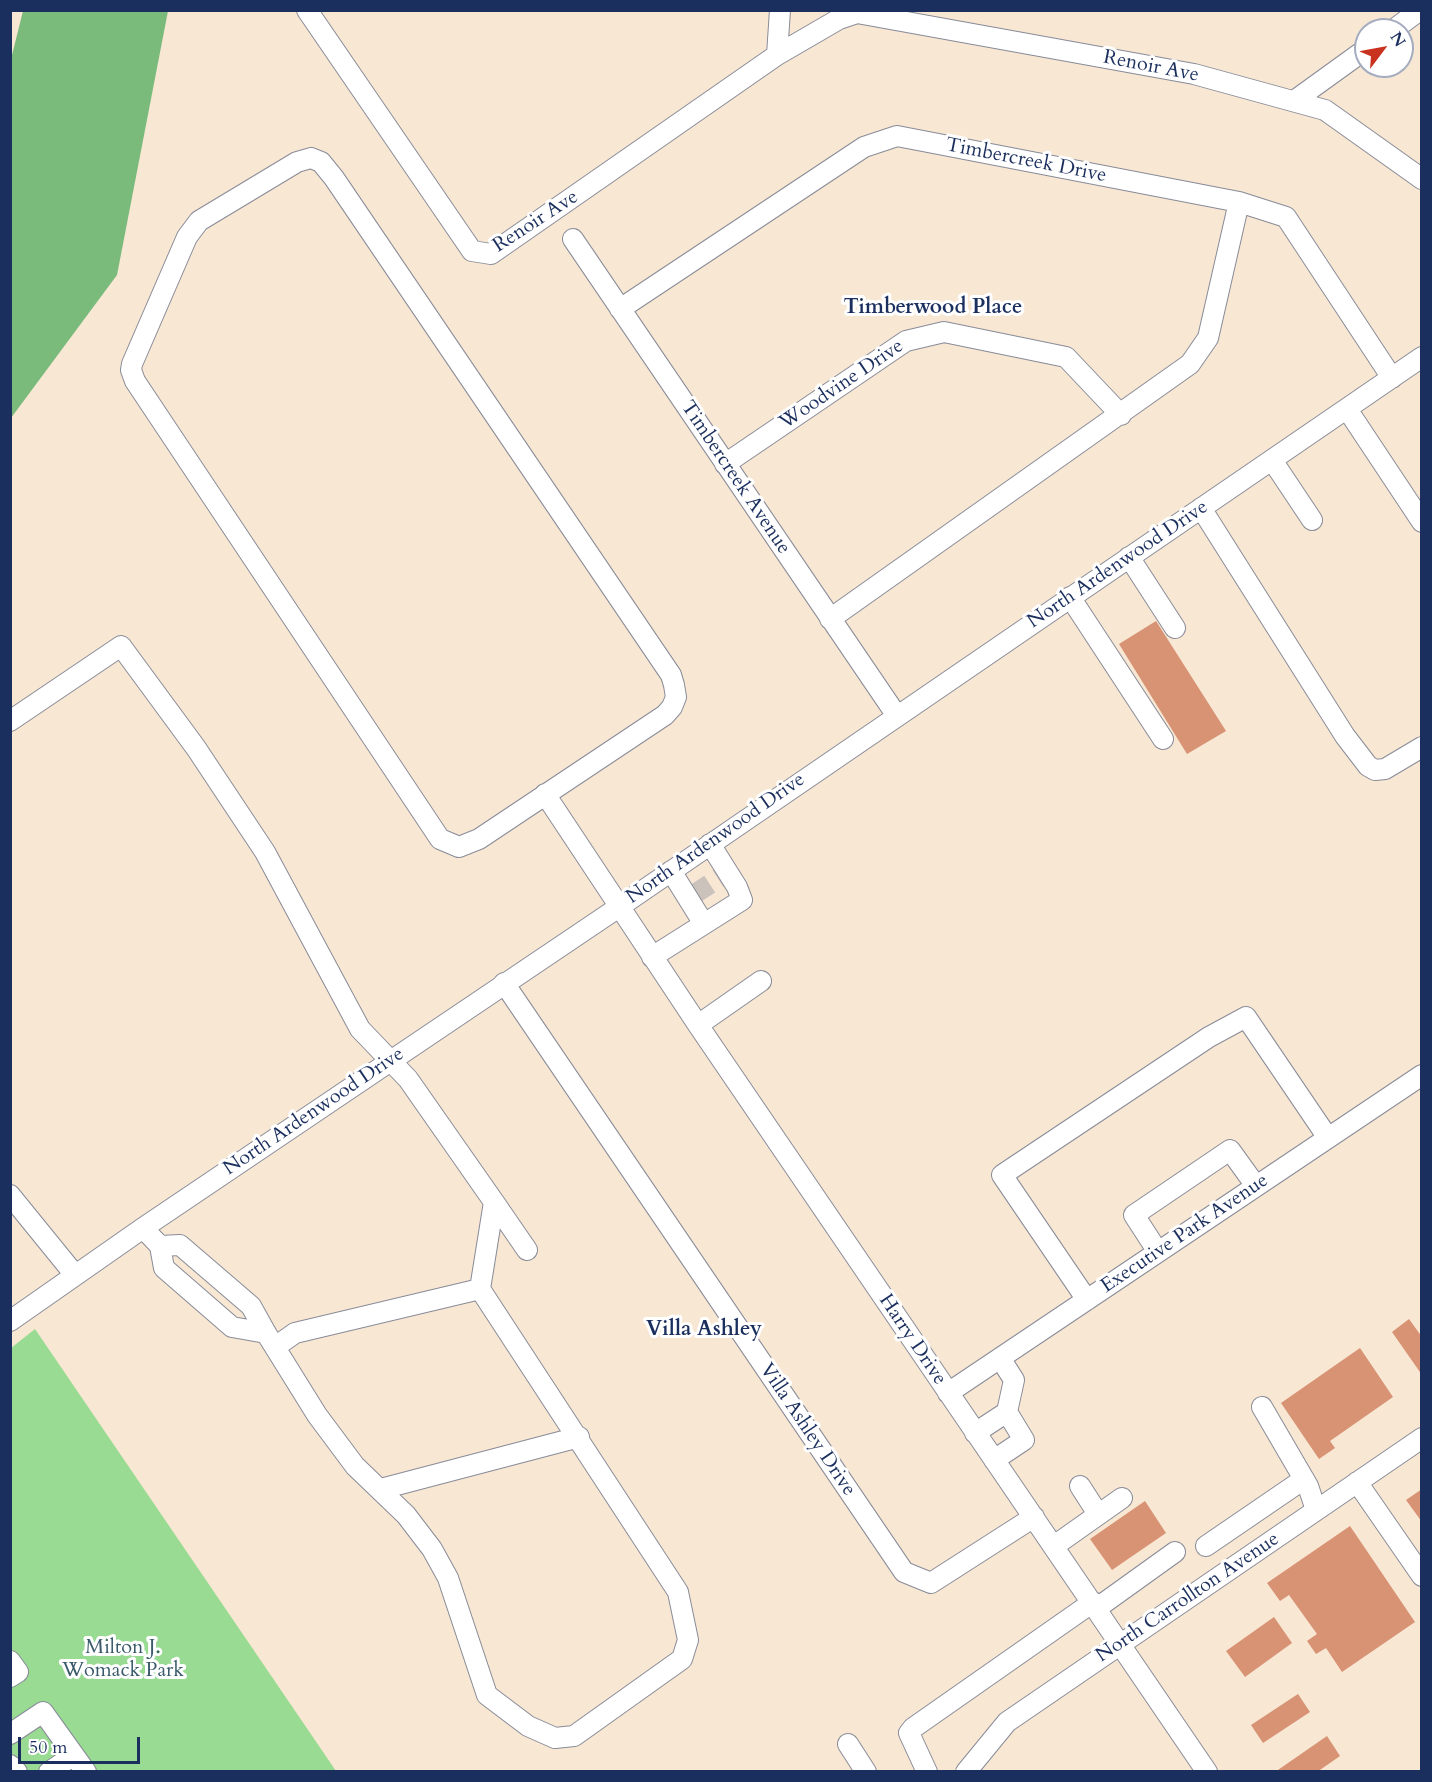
<!DOCTYPE html>
<style>
body{margin:0}
#map{position:relative;width:1432px;height:1782px;overflow:hidden;background:#f7e7d3;font-family:Cardo,serif}
canvas{display:block}
.frame{position:absolute;inset:0;border:12px solid #1b2f5e;pointer-events:none}
.north{position:absolute;left:1354px;top:18px;width:60px;height:60px;box-sizing:border-box;background:#fff;border:2px solid #a4acbf;border-radius:50%;rotate:58deg;font-size:16px;font-weight:700;line-height:24px;text-align:center;color:#1b2f5e}
.north::after{content:'';display:block;margin:auto;width:21px;height:27px;background:#c8321e;clip-path:polygon(50% 0,100% 100%,50% 72%,0 100%)}
.scale{position:absolute;left:18px;top:1737px;width:122px;height:27px;box-sizing:border-box;border:3px solid #1b2f5e;border-top:0;padding-left:8px;font-size:18px;line-height:21px;white-space:nowrap;color:#1b2f5e;-webkit-text-stroke:4px #fff;paint-order:stroke}
</style>
<div id="map">
<canvas width="1432" height="1782"></canvas>
<div class="frame"></div>
<div class="north">N</div>
<div class="scale">50 m</div>
</div>
<script>
const ctx = document.querySelector('canvas').getContext('2d');
ctx.lineJoin = 'round';
function paint(path, color) { ctx.fillStyle = color; ctx.fill(path, 'evenodd'); }
const toPath = rows => new Path2D(rows.map(r => 'M' + r).join(''));
function stroke(path, color, width, dash) { ctx.strokeStyle = color; ctx.lineWidth = width; ctx.lineCap = dash ? 'butt' : 'round'; ctx.setLineDash(dash || []); ctx.stroke(path); }
function write(font, color, halo, rows, align = 'center') {
  ctx.font = font + ' Cardo,serif'; ctx.lineWidth = 6; ctx.setLineDash([]); ctx.textBaseline = 'middle'; ctx.strokeStyle = halo; ctx.fillStyle = color; for (const [text, x, y, turn = 0] of rows) {
    ctx.save(); ctx.translate(x, y); ctx.rotate((+turn || 0) * Math.PI / 180); ctx.textAlign = isNaN(turn) ? turn : align; if (halo) ctx.strokeText(text, 0, 0); ctx.fillText(text, 0, 0); ctx.restore();
  }
}
const green = toPath([
 [35,1329,336,1771,11,1771,11,1348]
]);
const forest = toPath([
 [23,11,168,11,117,275,11,418,10,63]
]);
const building = toPath([
 [1156,621,1226,731,1187,754,1119,644],
 [1409,1319,1422,1337,1422,1375,1392,1332],
 [1360,1348,1393,1397,1330,1441,1335,1448,1319,1459,1281,1403],
 [1422,1489,1422,1522,1406,1500],
 [1145,1501,1166,1533,1112,1570,1090,1539],
 [1350,1526,1415,1622,1342,1672,1326,1648,1316,1654,1307,1641,1317,1634,1289,1595,1280,1601,1267,1583],
 [1274,1617,1292,1643,1245,1677,1226,1651],
 [1298,1694,1310,1712,1263,1743,1251,1725],
 [1327,1736,1340,1756,1317,1772,1275,1772]
]);
const minorTunnel = toPath([
 [693,895,719,878]
]);
const minor = toPath([
 [307,10,472,251,491,254,777,55,839,19,857,13,1194,74,1325,110,1422,179],
 [1393,30,1420,10],
 [777,55,780,10],
 [1294,101,1366,49],
 [311,158,321,162,334,178,671,675,674,685,676,697,672,707,665,715,479,839,459,847,440,839,135,381,131,370,132,364,187,237,199,221,297,162,311,158],
 [573,239,897,716],
 [620,309,864,147,897,136,1239,202,1286,217,1392,378],
 [1347,409,1422,522],
 [1272,460,1312,520],
 [725,464,906,341,944,332,1066,357,1121,415],
 [1201,508,1345,736,1368,766,1375,770,1385,769,1422,747],
 [1129,557,1175,628],
 [1070,597,1163,739],
 [830,619,1190,364,1208,338,1239,202],
 [10,721,121,646,196,748,265,852,360,1029,408,1079,494,1202,480,1289,678,1592,688,1640,682,1659,574,1736,555,1738,528,1726,487,1695,448,1578,432,1549,406,1515,355,1466,317,1415,266,1333],
 [545,794,698,1025,1207,1772],
 [671,871,704,924],
 [652,957,742,900,737,887,710,844],
 [504,983,904,1572,931,1583,1034,1517],
 [698,1025,761,981],
 [10,1195,75,1275],
 [494,1202,527,1250],
 [143,1228,160,1246,164,1268,232,1327,266,1333,251,1306,180,1245,160,1246],
 [1158,1252,1134,1215,1230,1150,1256,1186],
 [1087,1300,1002,1175,1209,1037,1246,1017,1328,1138],
 [10,1321,143,1228,619,907,1422,357],
 [275,1347,295,1333,480,1289],
 [948,1393,1422,1075],
 [1262,1407,1308,1486,1316,1510],
 [975,1433,1007,1412],
 [994,1460,1024,1440,1007,1412,1014,1380,1000,1358],
 [1357,1482,1422,1576],
 [1080,1486,1098,1514],
 [381,1489,579,1437],
 [1054,1546,1122,1498],
 [1206,1546,1304,1479],
 [1097,1608,1175,1552],
 [10,1661,18,1672,10,1677],
 [10,1734,43,1712,86,1772],
 [848,1744,866,1772],
 [10,1765,17,1772],
 [49,1772,74,1755],
 [927,1772,909,1733,913,1728,1093,1602],
 [966,1772,1007,1722,1422,1438]
]);
const streetNames = [
 ["Renoir Ave",1151,67,11],
 ["Timbercreek Drive",1026,161,11],
 ["Renoir Ave",536,222,-33],
 ["Woodvine Drive",842,385,-34],
 ["Timbercreek Avenue",735,478,56],
 ["North Ardenwood Drive",1118,565,-34],
 ["North Ardenwood Drive",716,839,-35],
 ["North Ardenwood Drive",314,1112,-34],
 ["Executive Park Avenue",1185,1234,-34],
 ["Harry Drive",912,1340,56],
 ["Villa Ashley Drive",807,1430,56],
 ["North Carrollton Avenue",1188,1598,-34]
];
const parkNames = [
 ["Milton J.",123,1648],
 ["Womack Park",123,1671]
];
const neighbourhoodNames = [
 ["Timberwood Place",933,308],
 ["Villa Ashley",704,1330]
];
paint(green, '#99db92');
paint(forest, '#7abb7c');
paint(building, '#d89274');
stroke(minorTunnel, '#cbc2bc', 20, [20, 10]);
stroke(minor, '#898b98', 22);
stroke(minor, '#fff', 20);
write('20px', '#1b2f5e', '#fff', streetNames);
write('20px', '#3a5a6b', '#fff', parkNames);
write('bold 21px', '#1b2f5e', '#fff', neighbourhoodNames);
</script>
